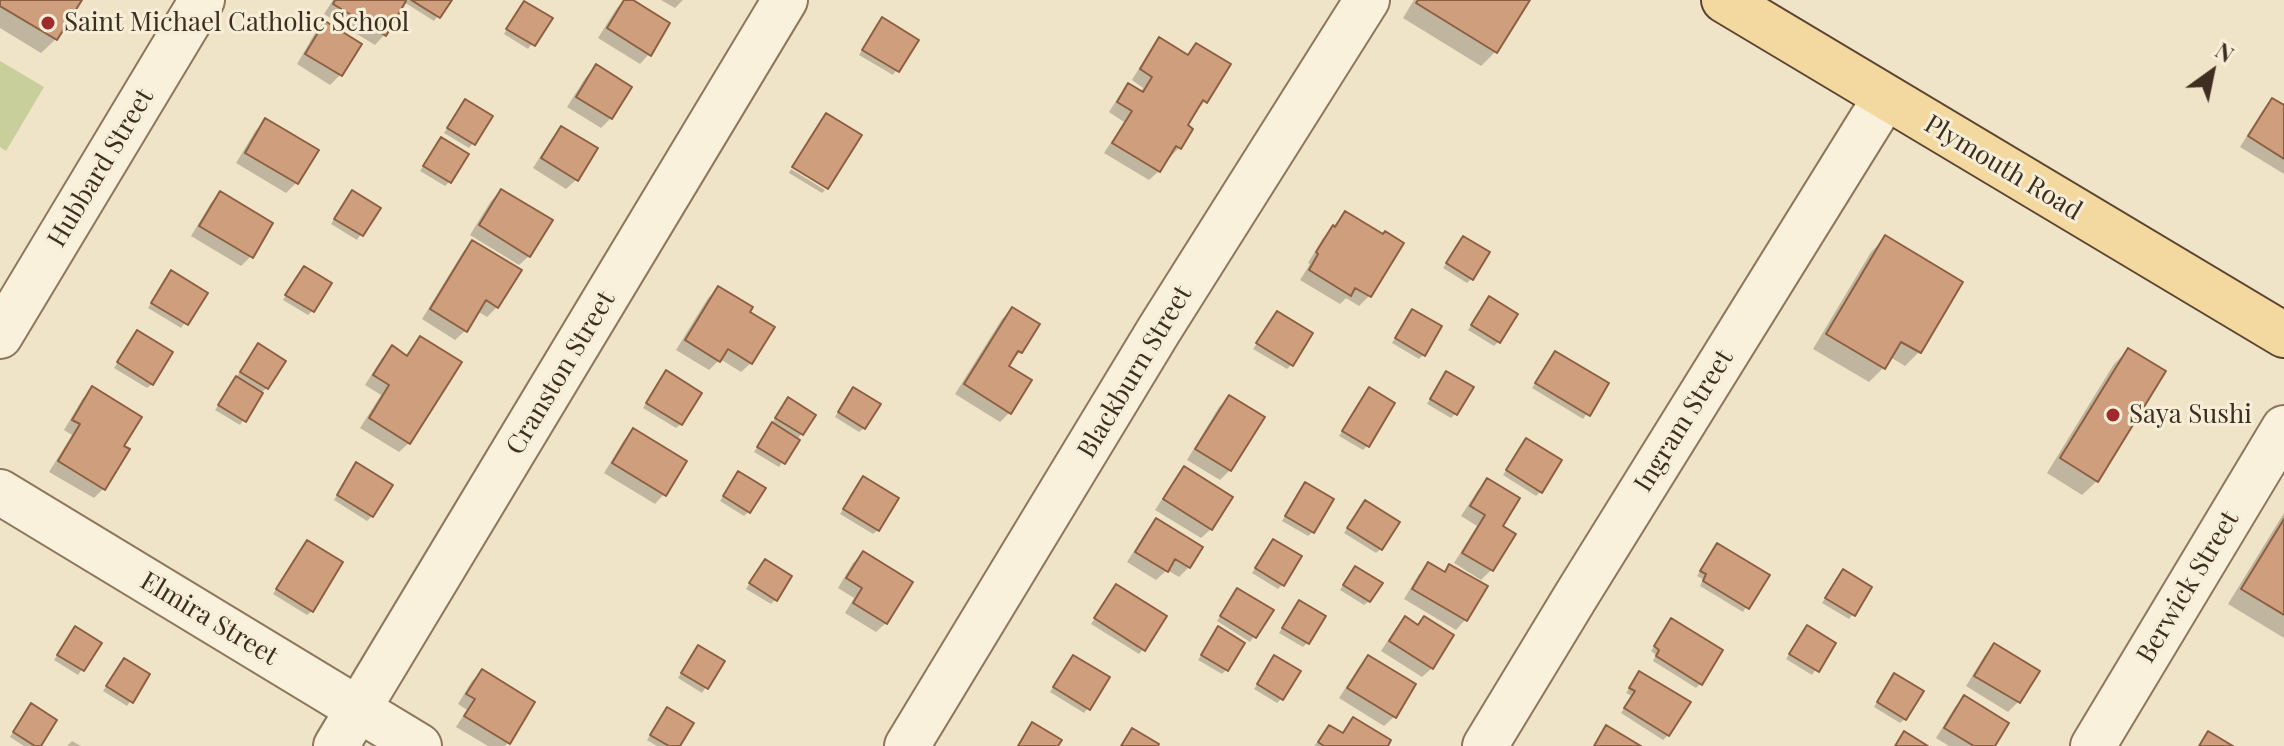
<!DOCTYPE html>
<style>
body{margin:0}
#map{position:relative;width:2284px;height:746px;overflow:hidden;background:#f0e4c8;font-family:"Playfair Display",serif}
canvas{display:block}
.north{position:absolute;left:2172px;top:32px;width:80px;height:80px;-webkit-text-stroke:6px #f7eed8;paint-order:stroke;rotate:33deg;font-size:22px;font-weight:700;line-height:32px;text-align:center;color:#3d2e20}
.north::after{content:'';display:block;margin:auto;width:28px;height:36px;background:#3d2e20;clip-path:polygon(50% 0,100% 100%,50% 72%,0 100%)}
</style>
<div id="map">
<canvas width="2284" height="746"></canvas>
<div class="north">N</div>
</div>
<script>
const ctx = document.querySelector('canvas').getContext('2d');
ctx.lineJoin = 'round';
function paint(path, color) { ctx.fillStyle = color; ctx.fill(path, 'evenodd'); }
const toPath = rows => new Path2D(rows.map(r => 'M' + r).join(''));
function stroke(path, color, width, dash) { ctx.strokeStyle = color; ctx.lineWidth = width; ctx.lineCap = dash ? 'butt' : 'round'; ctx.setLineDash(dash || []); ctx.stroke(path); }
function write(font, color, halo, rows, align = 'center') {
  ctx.font = font + ' "Playfair Display",serif'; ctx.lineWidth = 6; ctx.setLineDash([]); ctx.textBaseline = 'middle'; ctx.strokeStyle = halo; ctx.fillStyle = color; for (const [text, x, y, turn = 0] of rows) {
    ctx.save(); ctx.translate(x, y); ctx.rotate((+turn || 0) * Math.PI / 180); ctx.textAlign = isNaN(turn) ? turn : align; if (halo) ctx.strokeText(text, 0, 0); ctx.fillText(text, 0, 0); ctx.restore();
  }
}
const green = toPath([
 [0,61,44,87,6,151,0,147]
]);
const shadow = toPath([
 [0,0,79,0,56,39,41,53,0,28],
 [333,0,400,0,404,2,405,0,449,0,434,21,404,2,384,35,375,45,324,14],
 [625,0,629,0,649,54,640,64,598,38,617,8],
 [661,0,683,0,675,8],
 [1414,0,1528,0,1495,52,1481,66,1403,18],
 [520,8,550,18,528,49,504,34],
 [325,24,359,44,340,75,330,85,297,64,315,33],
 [878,24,916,40,893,75,859,55],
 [1160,40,1186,56,1196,45,1205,101,1185,126,1190,129,1179,148,1169,158,1168,157,1159,171,1149,180,1104,153,1124,122,1109,112,1119,96,1129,86,1140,93,1143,88,1132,80,1150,50],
 [596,67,629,87,611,118,601,128,567,107,586,77],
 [2272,100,2284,107,2284,174,2240,147,2263,110],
 [465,102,473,143,469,148,444,133],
 [266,120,316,151,296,183,286,193,236,163,256,130],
 [562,129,576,180,566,189,533,168,552,138],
 [437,144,449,182,445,186,420,171],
 [791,169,825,190,822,193,789,173],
 [501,191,529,256,519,265,470,235,491,201],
 [220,194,251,256,241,266,191,236,211,203],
 [348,197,378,208,357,240,331,224],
 [1345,213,1383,236,1402,244,1369,296,1359,306,1346,298,1340,304,1300,280,1310,264,1308,263,1323,238],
 [1463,238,1472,278,1467,283,1443,268],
 [1885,238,1919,352,1905,366,1890,357,1883,368,1869,382,1813,349,1871,252],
 [473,242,497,307,487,317,477,311,465,331,455,340,422,319,463,252],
 [299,273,312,311,308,315,283,300],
 [167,277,205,294,181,328,148,308],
 [718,288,747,312,751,363,741,372,720,359,709,370,676,350,708,298],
 [1489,299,1498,342,1494,346,1468,330],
 [1012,309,1020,352,1006,367,1010,412,1000,422,955,394,1002,319],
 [1412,311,1423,355,1419,359,1392,343],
 [1277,314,1291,365,1287,369,1253,349],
 [137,333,152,384,147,388,114,368],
 [420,338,409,443,399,452,360,428,381,395,365,385,382,358,392,348,405,356],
 [254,350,267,388,262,392,240,425,215,410],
 [2128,350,2097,481,2082,495,2047,473,2114,364],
 [1555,353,1607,384,1583,419,1532,388],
 [662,377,681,424,676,428,643,408],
 [1442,378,1455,414,1451,418,1427,404],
 [92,389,122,447,104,488,94,498,49,472,72,435,64,430,83,398],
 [1369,390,1367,446,1363,450,1339,436],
 [849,394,864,428,859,432,835,417],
 [1229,398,1230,470,1220,480,1187,460,1219,407],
 [784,404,801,434,779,467,754,452],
 [633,431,664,494,655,504,604,473,624,440],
 [1526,440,1541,491,1536,496,1503,475],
 [352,469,372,516,367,521,334,500],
 [1185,469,1211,529,1201,538,1155,510,1175,479],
 [738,473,748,512,744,516,720,501],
 [863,478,878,530,873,534,840,514],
 [1487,480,1501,526,1491,570,1481,580,1454,563,1477,526,1461,516,1478,490],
 [1301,489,1313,532,1308,536,1282,521],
 [1361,507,1381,549,1376,553,1344,533],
 [2284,513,2284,638,2228,604],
 [1156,521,1189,567,1179,577,1167,570,1156,580,1127,562,1147,530],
 [1273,541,1283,584,1278,589,1252,573],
 [303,547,312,611,307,615,273,594],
 [1713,550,1767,575,1743,612,1700,586,1703,579,1697,576],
 [863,554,886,623,876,632,845,613,854,598,838,588,853,563],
 [1428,565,1443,573,1449,567,1465,620,1456,630,1404,599,1419,574],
 [760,566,775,600,771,604,746,589],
 [1843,571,1853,614,1849,619,1822,603],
 [1351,573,1369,601,1364,605,1340,590],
 [1112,591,1143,649,1139,654,1091,624],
 [1237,591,1271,611,1250,642,1217,621],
 [1295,607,1307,643,1303,647,1279,633],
 [1424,618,1432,668,1422,677,1381,651,1396,628,1405,619,1416,626],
 [1667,625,1700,684,1696,688,1653,661,1656,655,1651,651],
 [1807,627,1833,643,1812,675,1786,659],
 [1218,629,1226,670,1222,674,1198,660],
 [71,633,99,643,78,675,54,660],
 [1994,646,2037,671,2018,702,2008,712,1966,686,1985,655],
 [694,652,722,662,702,693,678,678],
 [1368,657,1394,717,1384,726,1339,698,1359,667],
 [1274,658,1282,698,1277,703,1254,689],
 [124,660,148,675,127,706,103,691],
 [1069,662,1088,708,1084,713,1050,692],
 [482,672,508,743,505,746,488,746,456,727,467,710,458,704,472,681],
 [1639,673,1668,735,1663,740,1621,713,1632,696,1626,693],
 [1890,680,1905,719,1900,723,1874,707],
 [1964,698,1993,746,1949,746,1936,738,1955,707],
 [27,710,39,746,24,746,10,737],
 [663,714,678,746,657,746,647,740],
 [1353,720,1385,746,1314,746,1330,727,1341,734],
 [72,741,81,746,67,746]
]);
const building = toPath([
 [0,0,82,0,57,40,0,6,0,0],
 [335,0,404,0,406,1,386,36,333,4,335,0],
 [411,0,452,0,440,18,411,0],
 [624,0,633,0,670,23,651,56,607,28,624,0],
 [1418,0,1530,0,1497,53,1416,3,1418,0],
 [524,1,553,18,535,46,506,29,524,1],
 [882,17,919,40,899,72,862,50,882,17],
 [325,21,362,44,342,76,305,54,325,21],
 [1159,37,1188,55,1196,43,1231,64,1207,103,1203,100,1188,125,1193,129,1181,149,1176,146,1160,172,1112,143,1132,111,1117,102,1128,83,1143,92,1152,77,1140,69,1159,37],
 [596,64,632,87,612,119,576,97,596,64],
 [2272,98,2284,105,2284,159,2248,136,2272,98],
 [465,99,493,116,475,145,447,128,465,99],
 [826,113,862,135,828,189,792,167,826,113],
 [265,118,319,150,298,184,245,153,265,118],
 [561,126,598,148,578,181,541,158,561,126],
 [441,137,469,154,451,183,423,166,441,137],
 [501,189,553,220,530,257,479,225,501,189],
 [352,190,381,208,363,236,334,219,352,190],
 [220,191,273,223,253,258,199,226,220,191],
 [1345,211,1383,234,1385,231,1404,243,1371,297,1355,288,1351,296,1309,270,1318,254,1316,252,1333,225,1335,227,1345,211],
 [1885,235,1963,282,1921,353,1901,342,1885,369,1826,334,1885,235],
 [1463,236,1490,252,1473,280,1446,263,1463,236],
 [472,240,522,270,498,308,486,300,467,332,430,309,472,240],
 [304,266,332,283,314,312,285,295,304,266],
 [171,270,208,293,188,325,151,303,171,270],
 [718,286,753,307,750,312,775,327,752,364,728,349,720,362,685,340,718,286],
 [1489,296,1518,314,1500,343,1471,325,1489,296],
 [1012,307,1040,324,1022,353,1018,351,1009,366,1032,380,1011,414,964,384,1012,307],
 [1412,309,1442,326,1425,356,1395,338,1412,309],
 [1277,311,1313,333,1293,366,1256,343,1277,311],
 [137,330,173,352,153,385,117,362,137,330],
 [420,336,462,362,410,444,369,418,389,385,373,375,392,345,407,356,420,336],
 [258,343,286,361,268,389,240,372,258,343],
 [2128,348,2166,371,2098,482,2060,458,2128,348],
 [1555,351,1609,383,1590,416,1535,383,1555,351],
 [666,370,702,393,682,425,646,403,666,370],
 [1446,371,1474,387,1457,415,1430,399,1446,371],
 [236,376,263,393,246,422,218,405,236,376],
 [92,386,142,417,124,446,130,449,105,490,58,461,80,424,72,420,92,386],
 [853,387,881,404,865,429,838,412,853,387],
 [1369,387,1395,403,1369,447,1342,431,1369,387],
 [1229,395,1265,417,1231,471,1195,449,1229,395],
 [788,397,816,415,803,435,775,418,788,397],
 [772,422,800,440,785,464,757,447,772,422],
 [633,428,687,461,666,496,612,463,633,428],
 [1526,438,1562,460,1542,493,1506,470,1526,438],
 [356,462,393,485,373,517,337,495,356,462],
 [1184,466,1233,497,1212,530,1163,499,1184,466],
 [738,471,766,488,750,513,723,496,738,471],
 [863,476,899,498,879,531,843,509,863,476],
 [1487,478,1520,498,1503,526,1516,534,1493,571,1462,553,1485,515,1470,506,1487,478],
 [1305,482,1334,499,1314,533,1285,516,1305,482],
 [1365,500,1400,522,1382,550,1347,528,1365,500],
 [1156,518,1203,547,1190,568,1175,559,1168,572,1135,552,1156,518],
 [2284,519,2284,615,2241,589,2284,519],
 [1273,539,1302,556,1284,586,1255,568,1273,539],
 [307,540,343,562,313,612,276,589,307,540],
 [1717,543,1770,575,1749,609,1703,581,1706,574,1700,571,1717,543],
 [863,551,913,582,887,624,853,603,862,588,846,578,863,551],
 [765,559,792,576,777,601,749,583,765,559],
 [1428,562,1445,572,1449,564,1488,586,1467,621,1412,589,1428,562],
 [1355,566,1383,583,1370,602,1343,585,1355,566],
 [1843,569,1872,587,1855,616,1825,598,1843,569],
 [1116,584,1167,616,1145,651,1094,618,1116,584],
 [1237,588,1274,610,1256,638,1220,616,1237,588],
 [1299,600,1326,616,1309,644,1282,628,1299,600],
 [1405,616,1418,625,1424,616,1454,635,1433,669,1389,641,1405,616],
 [1671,618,1723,650,1702,685,1656,656,1659,650,1654,646,1671,618],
 [1807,625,1836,643,1819,672,1789,654,1807,625],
 [75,626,102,643,84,671,57,655,75,626],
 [1218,626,1245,643,1228,671,1201,655,1218,626],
 [1994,643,2040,671,2020,703,1974,676,1994,643],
 [698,645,725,661,708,689,681,673,698,645],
 [1073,655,1110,677,1090,710,1053,687,1073,655],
 [1274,655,1301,671,1283,700,1257,684,1274,655],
 [1368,655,1416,684,1396,718,1347,688,1368,655],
 [124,658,150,674,133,703,106,686,124,658],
 [482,669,535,702,510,744,464,716,475,699,466,694,482,669],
 [1639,671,1691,702,1669,736,1624,708,1635,691,1629,688,1639,671],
 [1894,673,1924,691,1906,720,1877,702,1894,673],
 [1964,695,2009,723,1995,746,1974,746,1944,728,1964,695],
 [31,703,57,720,41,746,35,746,13,732,31,703],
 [667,707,694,723,680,746,669,746,650,735,667,707],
 [1353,717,1391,740,1388,746,1324,746,1318,742,1329,725,1343,733,1353,717],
 [1032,722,1062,740,1058,746,1018,746,1032,722],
 [1606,725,1641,746,1594,746,1606,725],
 [1132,728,1159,744,1158,746,1121,746,1132,728],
 [1904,731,1928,746,1895,746,1904,731],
 [2208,731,2233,746,2199,746,2208,731]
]);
const minor = toPath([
 [0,336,202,0],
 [0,492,419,746],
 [336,746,785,0],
 [907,746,1159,330,1367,0],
 [1485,746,1576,596,1885,98],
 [2093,746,2284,428]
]);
const major = toPath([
 [1724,0,2284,335]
]);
const markers = [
 [48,23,8,"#9e2a2b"],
 [2113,415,8,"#9e2a2b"]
];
const poiNames = [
 ["Saint Michael Catholic School",64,23],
 ["Saya Sushi",2129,415]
];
const streetNames = [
 ["Hubbard Street",101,168,-59],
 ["Plymouth Road",2003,168,31],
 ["Blackburn Street",1135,372,-59],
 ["Cranston Street",561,373,-59],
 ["Ingram Street",1684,421,-58],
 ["Berwick Street",2188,587,-59],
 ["Elmira Street",209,619,31]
];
paint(green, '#c9cf9b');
paint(shadow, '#0003');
paint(building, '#cf9f7d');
stroke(building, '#8d5f41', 2);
stroke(minor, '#8d765c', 48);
stroke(major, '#5b4430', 48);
stroke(minor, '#faf1dc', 44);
stroke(major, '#f3d9a0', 44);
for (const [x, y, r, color] of markers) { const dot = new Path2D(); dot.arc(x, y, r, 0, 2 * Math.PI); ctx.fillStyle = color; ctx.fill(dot); stroke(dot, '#f7eed8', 3); }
write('26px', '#3d2e20', '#f7eed8', poiNames, 'left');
write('26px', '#3d2e20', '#f7eed8', streetNames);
</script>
